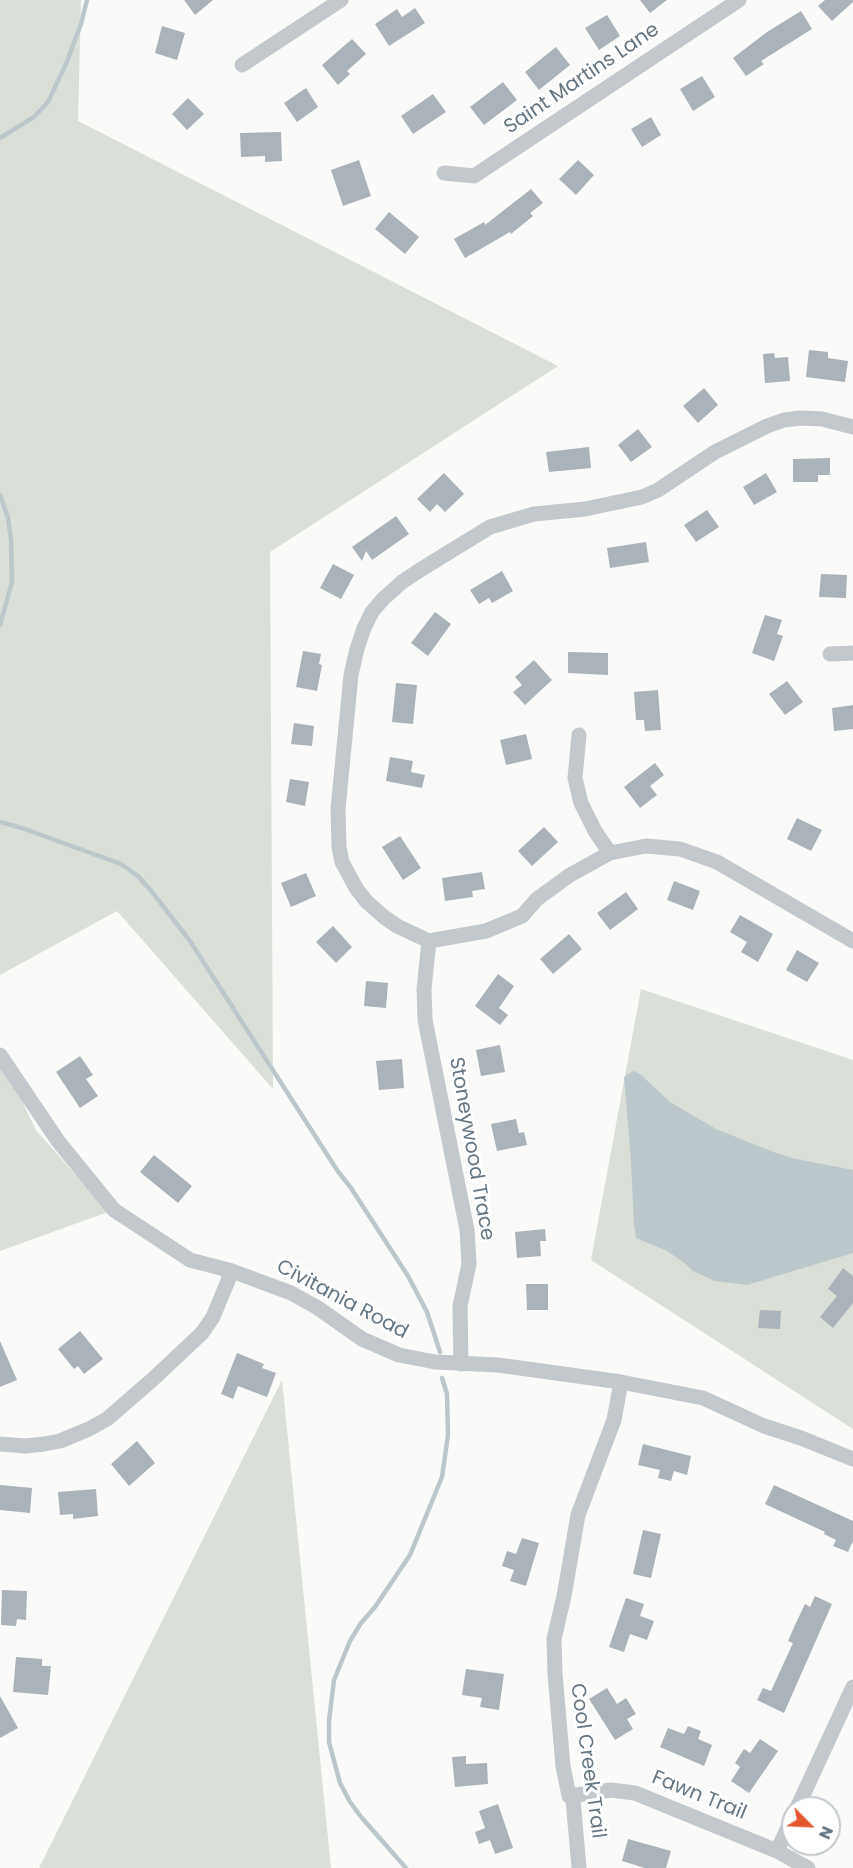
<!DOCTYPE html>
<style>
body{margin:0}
#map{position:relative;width:853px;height:1868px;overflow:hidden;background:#fafaf8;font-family:Poppins,sans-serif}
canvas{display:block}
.north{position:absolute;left:781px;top:1796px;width:60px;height:60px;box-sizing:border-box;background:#fff;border:2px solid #c1c8cd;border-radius:50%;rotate:114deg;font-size:16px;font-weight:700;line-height:24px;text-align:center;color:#657683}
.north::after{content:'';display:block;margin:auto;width:21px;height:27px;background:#e4572e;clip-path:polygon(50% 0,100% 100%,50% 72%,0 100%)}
</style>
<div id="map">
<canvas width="853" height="1868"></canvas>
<div class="north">N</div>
</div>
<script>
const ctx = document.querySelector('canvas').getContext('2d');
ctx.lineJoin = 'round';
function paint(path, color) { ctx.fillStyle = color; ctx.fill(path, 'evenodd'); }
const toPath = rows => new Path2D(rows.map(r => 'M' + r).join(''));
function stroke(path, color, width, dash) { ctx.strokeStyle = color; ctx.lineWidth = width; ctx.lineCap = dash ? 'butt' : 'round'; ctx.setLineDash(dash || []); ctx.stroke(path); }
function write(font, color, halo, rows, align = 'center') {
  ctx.font = font + ' Poppins,sans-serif'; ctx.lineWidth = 6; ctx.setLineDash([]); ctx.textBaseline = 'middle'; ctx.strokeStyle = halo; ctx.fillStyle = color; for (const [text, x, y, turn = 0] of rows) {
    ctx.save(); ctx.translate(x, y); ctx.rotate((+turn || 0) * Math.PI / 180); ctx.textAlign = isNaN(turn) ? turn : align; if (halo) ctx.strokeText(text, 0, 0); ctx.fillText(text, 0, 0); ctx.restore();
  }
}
const green = toPath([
 [0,0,81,0,78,121,558,366,270,552,273,1089,117,911,0,975],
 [641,989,853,1060,853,1429,591,1260],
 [0,1056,36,1130,108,1212,0,1251],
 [282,1380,331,1868,39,1868]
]);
const water = toPath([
 [633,1071,640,1074,670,1102,716,1129,776,1153,796,1159,853,1170,853,1253,747,1285,715,1281,693,1271,682,1261,667,1251,636,1238,634,1225,631,1161,624,1077]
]);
const stream = toPath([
 [0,138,34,117,48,102,66,64,81,24,87,0],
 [0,495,8,518,11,539,12,582,0,625],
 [0,822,22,828,121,864,138,876,152,892,190,941,337,1170,351,1188,408,1276,427,1312,440,1352],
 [406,1868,362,1818,350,1802,340,1783,329,1742,329,1721,334,1680,350,1641,361,1623,375,1607,410,1555,442,1477,448,1435,447,1394,442,1378]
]);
const building = toPath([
 [184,0,213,0,195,15],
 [640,0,667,0,650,13],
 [825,0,853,0,853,2,832,21,818,6],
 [415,8,425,23,389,46,375,24,397,9,402,17],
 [801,11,812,29,761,61,764,64,746,76,733,58,767,32],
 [607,15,620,36,599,50,585,28],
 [162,26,185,33,177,60,155,53],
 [352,39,366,54,347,71,350,74,338,85,322,65],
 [556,47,570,65,539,90,525,72],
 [702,76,715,97,693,111,680,89],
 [503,82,517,100,484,125,470,107],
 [306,88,318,107,297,122,284,103],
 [433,94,446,112,413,134,401,116],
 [188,98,204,114,187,130,172,114],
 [651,117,661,135,642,147,631,129],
 [281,132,282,161,265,162,265,156,241,157,240,133],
 [359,160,371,196,343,206,331,170],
 [578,160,594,175,576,195,559,179],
 [531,189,543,203,530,213,533,216,511,234,510,232,465,258,454,239,484,222,485,225],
 [389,212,419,237,405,254,375,229],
 [809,350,828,352,828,358,848,361,845,382,806,377],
 [774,353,775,358,788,357,790,381,765,383,763,354],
 [704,388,718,405,698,423,683,406],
 [638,429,652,447,631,462,618,445],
 [589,447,591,468,549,472,546,452],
 [830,458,830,475,818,475,818,482,793,482,793,459],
 [444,473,464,494,445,512,437,504,430,512,417,499],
 [766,473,777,492,754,505,743,487],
 [707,510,719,527,696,542,684,525],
 [396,516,409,534,372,560,366,551,362,561,352,547],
 [646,542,649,562,610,568,607,548],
 [333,564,354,575,341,599,320,588],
 [502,571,513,591,492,603,489,598,479,604,470,590],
 [821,574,847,575,846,598,819,597],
 [435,612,451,624,428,656,411,643],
 [765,615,782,620,777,634,783,636,774,661,752,653],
 [303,651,321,654,319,664,322,665,317,691,296,687],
 [568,652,608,653,608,675,568,673],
 [534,660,552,680,525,705,513,692,522,685,515,677],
 [787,681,803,702,785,715,769,694],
 [396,683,417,685,413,724,392,722],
 [658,690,661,730,645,731,644,720,636,720,634,692],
 [853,705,853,729,834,731,832,708],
 [294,723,314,726,312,746,291,744],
 [526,734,532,759,506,765,500,740],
 [390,757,413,761,411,772,425,775,422,788,386,781],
 [655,763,664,775,650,786,657,795,640,808,624,787],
 [290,779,309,782,305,806,286,802],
 [797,818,822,830,811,851,787,839],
 [544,827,558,842,532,866,518,851],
 [400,836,421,868,403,880,382,847],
 [482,872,485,889,472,891,473,897,445,901,442,878],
 [306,873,316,896,291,907,281,883],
 [674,881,700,891,693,910,667,900],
 [626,892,638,909,610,930,597,913],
 [740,915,773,934,758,962,741,952,747,942,730,932],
 [333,926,352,947,336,963,316,942],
 [569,934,582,949,553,974,540,959],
 [797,950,819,963,807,982,786,970],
 [498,974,514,986,499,1008,508,1015,500,1025,475,1006],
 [366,981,388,983,386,1008,364,1006],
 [500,1045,505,1072,481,1076,476,1050],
 [80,1056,93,1075,86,1079,98,1096,80,1108,56,1072],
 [402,1059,404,1088,379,1090,376,1061],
 [516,1119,519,1133,524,1132,527,1145,497,1151,491,1124],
 [154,1155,192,1186,178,1203,140,1172],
 [545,1229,546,1241,540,1241,541,1256,517,1258,515,1232],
 [843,1268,853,1276,853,1303,833,1328,820,1317,837,1296,828,1289],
 [526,1284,548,1284,548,1310,527,1310],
 [760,1310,781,1311,780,1329,758,1328],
 [80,1331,103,1359,84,1374,78,1366,74,1369,58,1349],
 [0,1341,17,1380,0,1387],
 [237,1353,264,1364,262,1368,276,1373,267,1397,238,1386,233,1399,221,1394],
 [137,1441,155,1463,129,1486,111,1464],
 [643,1444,691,1456,687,1475,674,1471,671,1481,658,1478,660,1470,638,1465],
 [0,1485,32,1488,30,1513,0,1510],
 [774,1485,853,1521,853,1541,848,1552,833,1546,836,1540,824,1534,825,1532,765,1504],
 [96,1489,98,1516,73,1519,73,1514,60,1515,58,1492],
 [643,1530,661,1534,651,1578,633,1574],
 [522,1538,539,1543,526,1586,510,1581,514,1570,502,1566,507,1551,516,1554],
 [2,1590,27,1591,26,1620,17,1619,16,1626,1,1625],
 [815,1596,832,1604,784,1713,757,1700,763,1688,771,1691,793,1643,788,1641,795,1625,805,1604,810,1607],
 [626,1598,644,1604,640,1616,654,1621,647,1640,630,1634,624,1652,609,1647],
 [16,1657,42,1659,42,1666,51,1666,48,1695,13,1692],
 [466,1669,504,1674,499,1710,480,1707,482,1698,462,1695],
 [607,1688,617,1704,626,1698,636,1714,627,1719,633,1729,615,1740,589,1699],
 [0,1696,18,1728,0,1738],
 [688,1726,701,1731,698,1739,712,1745,704,1766,660,1747,668,1728,684,1734],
 [760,1739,778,1751,749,1793,731,1781,740,1767,735,1763,744,1749,750,1753],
 [466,1756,466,1764,487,1763,488,1784,455,1787,452,1757],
 [498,1804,513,1848,495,1854,490,1840,479,1844,475,1832,485,1828,479,1811],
 [628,1839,671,1851,666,1868,645,1868,622,1861]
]);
const minor = toPath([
 [242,65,341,0],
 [444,173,474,176,739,0],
 [853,427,822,419,801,418,784,420,767,426,715,452,658,490,642,497,585,509,534,514,490,527,420,570,402,582,383,599,372,612,364,628,357,649,351,675,338,809,339,847,342,862,356,888,366,901,384,917,397,926,429,941,486,931,522,916,537,899,570,875,610,853,646,846,680,849,717,862,853,941],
 [830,654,853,653],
 [579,735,575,778,581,803,595,831,610,853],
 [429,941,424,989,425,1020,467,1230,469,1264,460,1306,461,1364],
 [0,1055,58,1141,114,1210,190,1260,232,1271,291,1293,318,1308,362,1339,399,1355,435,1362,498,1365,621,1382,703,1398,764,1426,801,1438,853,1459],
 [0,1444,25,1446,44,1444,60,1441,89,1429,107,1419,152,1380,202,1333,213,1317,232,1271],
 [569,1796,611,1790,635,1793,777,1851,808,1868],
 [797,1808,853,1687],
 [777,1851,793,1817],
 [579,1868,573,1799,569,1796,563,1766,555,1674,554,1639,564,1596,578,1515,614,1420,621,1382]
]);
const streetNames = [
 ["Saint Martins Lane",582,79,-34],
 ["Stoneywood Trace",471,1149,80],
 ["Civitania Road",342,1300,28],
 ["Cool Creek Trail",587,1761,82],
 ["Fawn Trail",699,1796,22]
];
paint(green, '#dadfd7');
paint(water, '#bbc7cb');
stroke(stream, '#bbc7cb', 4.5);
paint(building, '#aab3b9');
stroke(minor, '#c3c8cc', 15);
write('20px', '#657683', '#fff', streetNames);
</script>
